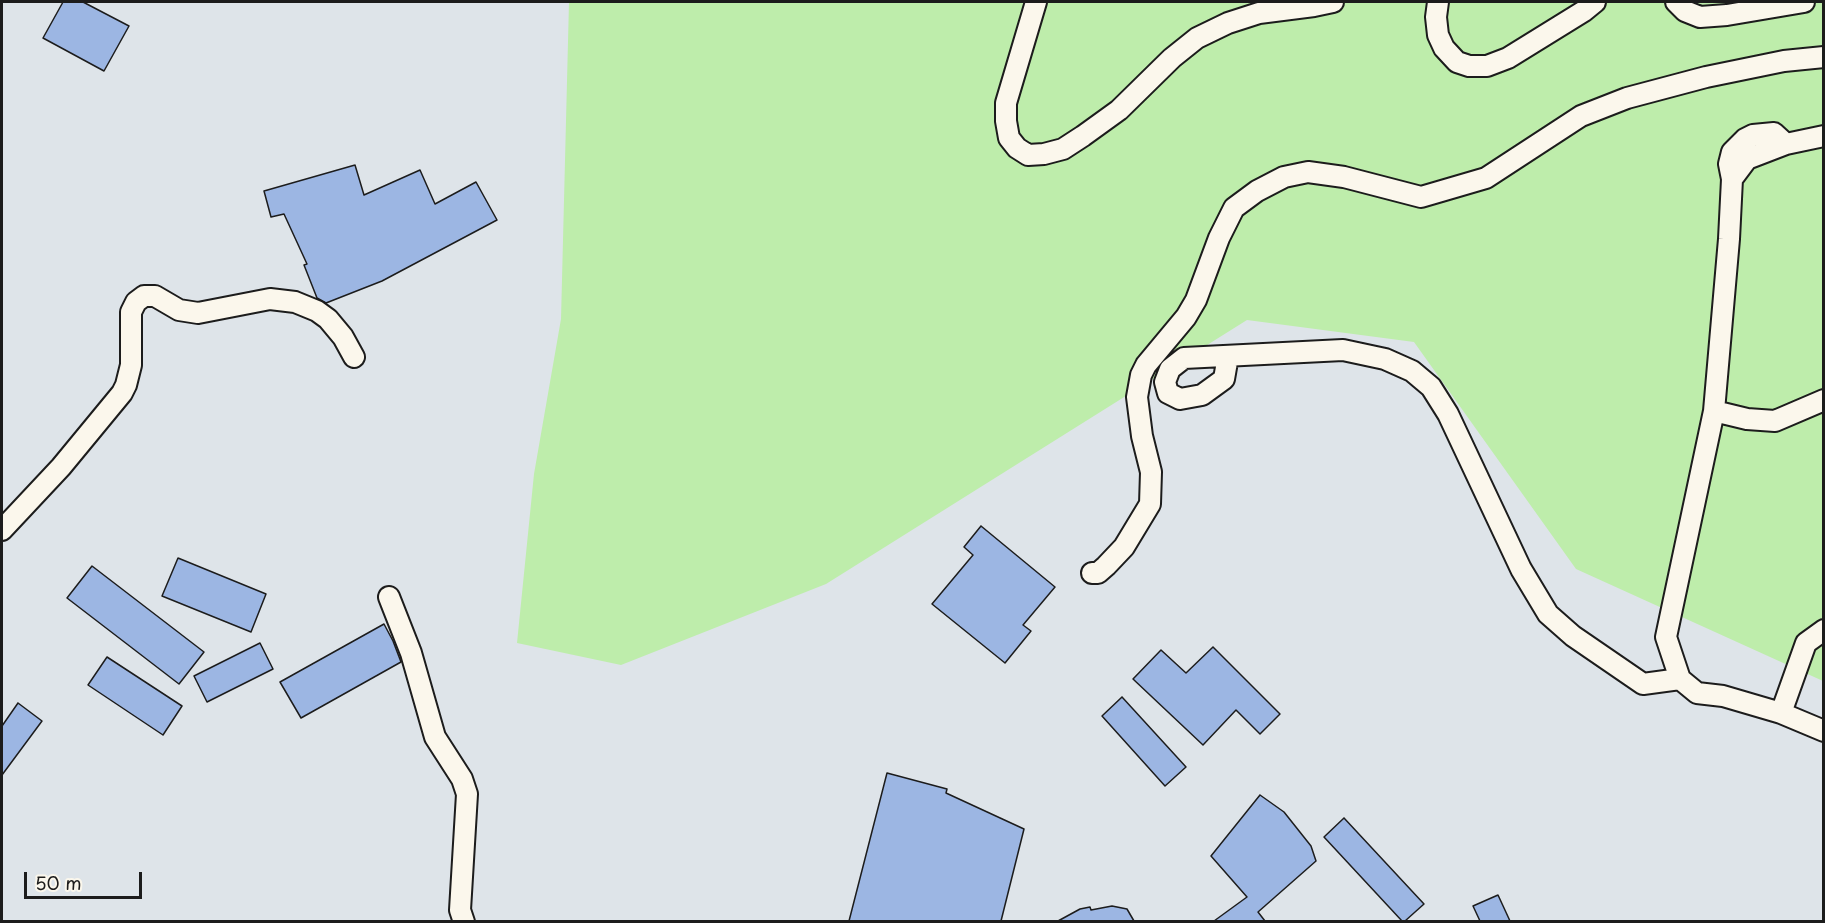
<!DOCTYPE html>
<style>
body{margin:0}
#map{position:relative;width:1825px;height:923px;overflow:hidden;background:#dee4e9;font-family:"Playpen Sans",sans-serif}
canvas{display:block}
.frame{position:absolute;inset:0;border:3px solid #1c1c1c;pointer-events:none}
.scale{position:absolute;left:24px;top:872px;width:118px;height:27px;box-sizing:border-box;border:3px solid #1c1c1c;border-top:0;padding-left:8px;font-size:18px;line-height:21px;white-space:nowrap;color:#1c1c1c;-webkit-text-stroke:4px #fbf7ec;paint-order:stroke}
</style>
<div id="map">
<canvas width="1825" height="923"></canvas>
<div class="frame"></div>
<div class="scale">50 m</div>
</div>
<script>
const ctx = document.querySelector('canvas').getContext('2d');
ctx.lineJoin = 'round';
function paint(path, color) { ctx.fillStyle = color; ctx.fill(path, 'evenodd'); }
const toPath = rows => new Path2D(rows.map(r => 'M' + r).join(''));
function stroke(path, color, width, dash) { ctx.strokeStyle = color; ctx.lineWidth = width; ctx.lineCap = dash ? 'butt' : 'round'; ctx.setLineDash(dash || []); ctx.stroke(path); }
const green = toPath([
 [569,2,1823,2,1823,681,1576,569,1414,342,1247,320,826,584,621,665,517,643,534,474,561,319]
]);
const building = toPath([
 [63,2,83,2,129,26,104,71,43,38,63,2],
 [355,165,364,195,420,170,435,204,476,182,497,220,382,281,326,303,317,298,304,265,307,264,284,214,271,217,264,191,355,165],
 [981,526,1055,587,1023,625,1031,631,1005,663,932,604,973,555,964,547,981,526],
 [178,558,266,594,251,632,162,596,178,558],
 [92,566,204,652,179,684,67,598,92,566],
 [384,624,393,641,401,662,301,718,280,682,384,624],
 [260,643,273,669,207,702,194,676,260,643],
 [1213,647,1280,714,1260,734,1236,710,1203,745,1133,679,1161,650,1186,673,1213,647],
 [107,657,182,706,163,735,88,685,107,657],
 [1122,697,1186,767,1165,786,1102,716,1122,697],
 [18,703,42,721,2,775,2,726,18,703],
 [887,773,947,789,946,793,1024,829,1001,921,849,921,887,773],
 [1260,795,1284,812,1311,846,1316,861,1258,912,1265,921,1214,921,1247,897,1211,856,1260,795],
 [1344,818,1424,904,1405,921,1402,921,1324,837,1344,818],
 [1498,895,1510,921,1480,921,1473,906,1498,895],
 [1112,906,1127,909,1134,921,1058,921,1080,909,1090,907,1091,910,1112,906]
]);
const minor = toPath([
 [1036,2,1006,103,1006,121,1009,138,1017,148,1028,155,1044,154,1063,149,1083,136,1119,110,1172,58,1197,38,1228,23,1259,13,1314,6,1333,2],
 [1438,2,1436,17,1438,35,1444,48,1457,62,1469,66,1487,66,1508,58,1584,11,1595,2],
 [1676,2,1685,11,1700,17,1727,15,1804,2],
 [1732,179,1729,164,1732,152,1745,139,1753,135,1774,133,1786,144],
 [1228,356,1224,379,1202,395,1180,399,1168,393,1165,382,1170,369,1184,358,1343,350,1385,359,1412,371,1431,387,1448,414,1521,569,1548,614,1573,636,1643,684,1680,679,1697,693,1723,696,1781,713,1824,731],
 [1714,411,1729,239,1732,179,1747,159,1786,144,1824,136],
 [2,530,61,467,122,393,126,385,131,365,131,312,136,302,144,296,155,296,179,310,198,313,270,299,295,302,317,311,328,319,343,337,354,357],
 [1092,573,1098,573,1106,566,1124,547,1150,504,1151,472,1142,436,1137,397,1141,375,1146,365,1186,317,1196,300,1219,238,1234,208,1257,191,1284,177,1308,172,1344,177,1421,197,1486,178,1581,116,1627,98,1706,77,1784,61,1824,57],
 [389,597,411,653,435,737,462,779,467,794,460,910,464,922],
 [1680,679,1666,637,1714,411,1747,419,1775,421,1824,400],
 [1781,713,1806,643,1824,630]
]);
paint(green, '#beedab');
paint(building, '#9cb6e3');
stroke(building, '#1c1c1c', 1.5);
stroke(minor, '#1c1c1c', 24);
stroke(minor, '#fbf7ec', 20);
</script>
